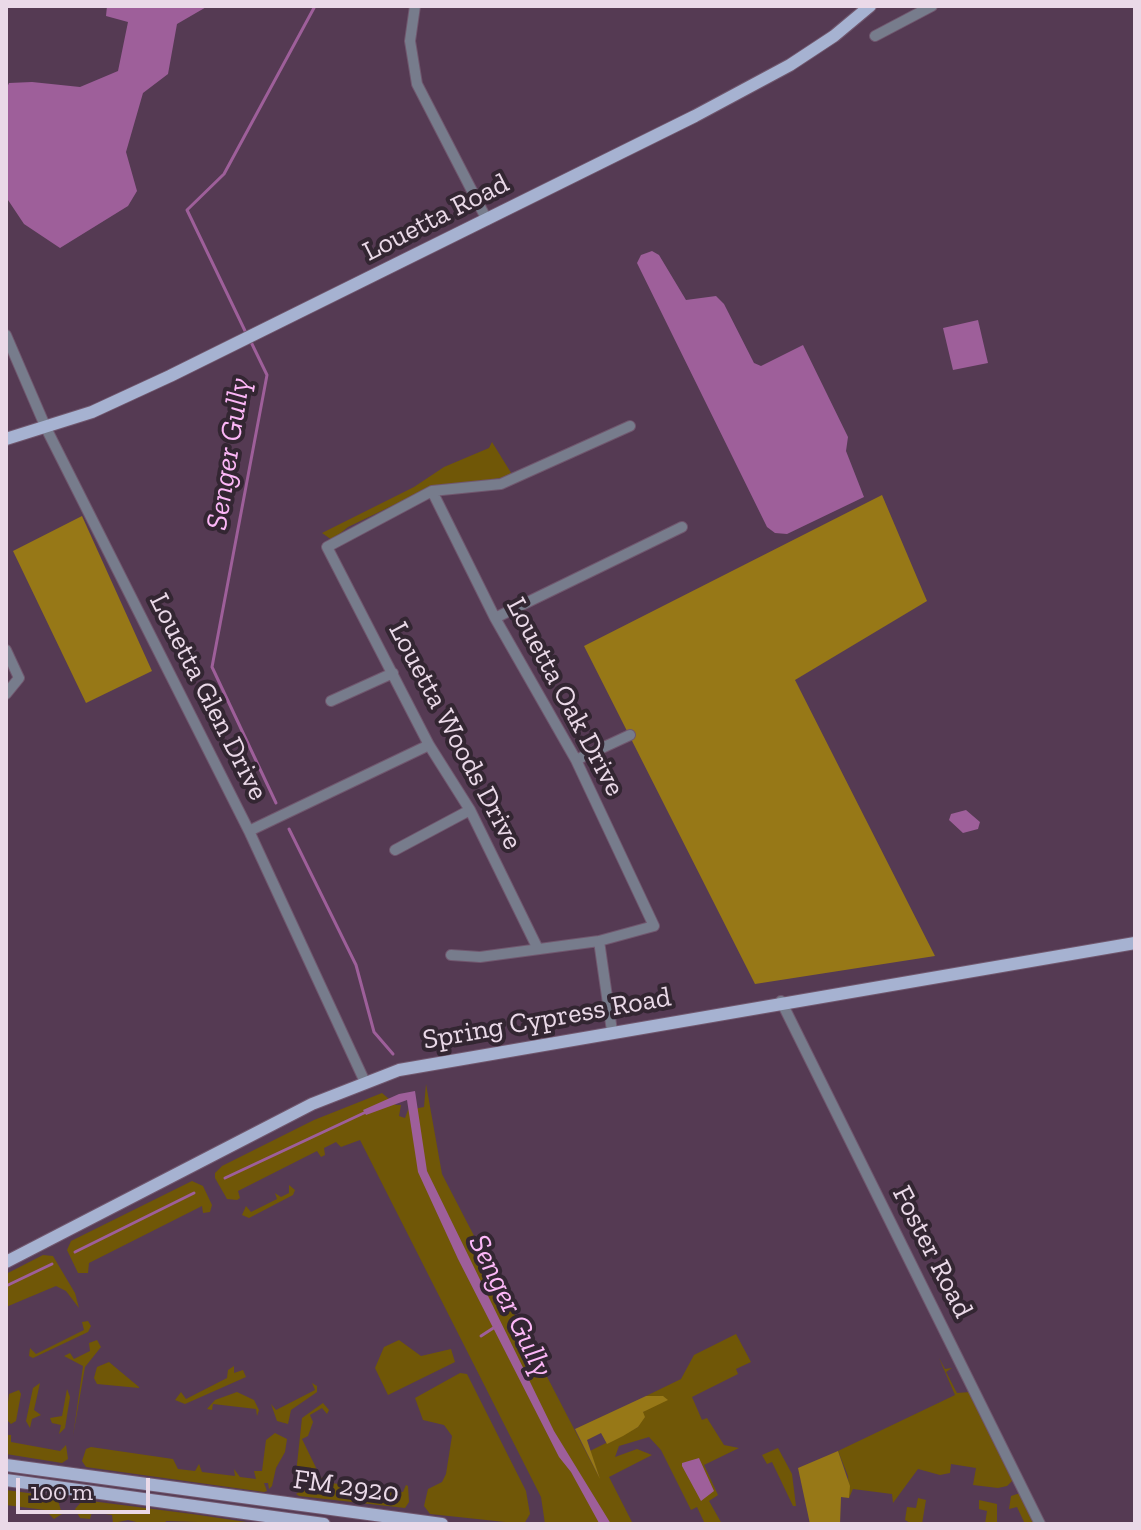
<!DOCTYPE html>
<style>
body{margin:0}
#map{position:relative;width:1141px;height:1530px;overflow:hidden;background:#553a53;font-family:"Zilla Slab",serif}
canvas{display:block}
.frame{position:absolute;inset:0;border:8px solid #ead9e8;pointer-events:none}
.scale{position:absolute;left:16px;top:1478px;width:134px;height:36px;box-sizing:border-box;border:4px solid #ead9e8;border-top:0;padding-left:10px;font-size:24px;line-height:28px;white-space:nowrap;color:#ead9e8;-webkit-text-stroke:6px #332632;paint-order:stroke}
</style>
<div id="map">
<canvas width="1141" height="1530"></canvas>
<div class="frame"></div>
<div class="scale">100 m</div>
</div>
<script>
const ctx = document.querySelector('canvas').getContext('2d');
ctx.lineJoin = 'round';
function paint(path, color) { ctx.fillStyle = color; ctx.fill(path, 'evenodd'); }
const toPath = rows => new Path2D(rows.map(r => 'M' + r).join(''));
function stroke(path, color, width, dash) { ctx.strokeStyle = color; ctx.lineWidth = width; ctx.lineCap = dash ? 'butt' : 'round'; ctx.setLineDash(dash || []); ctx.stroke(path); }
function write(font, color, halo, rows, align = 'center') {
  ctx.font = font + ' "Zilla Slab",serif'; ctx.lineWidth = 8; ctx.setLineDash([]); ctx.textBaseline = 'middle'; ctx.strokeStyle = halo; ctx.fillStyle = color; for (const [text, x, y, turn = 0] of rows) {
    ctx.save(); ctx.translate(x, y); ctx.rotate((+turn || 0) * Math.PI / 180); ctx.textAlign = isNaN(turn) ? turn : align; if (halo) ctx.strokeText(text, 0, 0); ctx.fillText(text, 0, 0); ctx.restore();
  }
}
const green = toPath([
 [492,442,513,476,425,490,348,527,332,540,322,533,414,487,444,467,489,448],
 [426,1084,442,1174,599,1477,590,1451,638,1427,643,1412,663,1396,646,1396,681,1379,694,1355,736,1334,751,1362,736,1369,738,1374,692,1397,702,1420,707,1418,724,1445,739,1448,704,1465,718,1495,709,1501,722,1524,705,1524,697,1507,691,1510,661,1450,649,1437,619,1446,615,1457,637,1449,652,1455,609,1477,633,1524,545,1524,541,1497,360,1140,341,1147,336,1142,324,1148,325,1155,321,1157,317,1151,238,1191,240,1198,237,1200,227,1199,215,1178,215,1173,222,1166,314,1120,382,1093,396,1105,401,1105,399,1116,405,1118,408,1110,424,1107],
 [192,1181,203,1186,212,1205,210,1212,203,1213,202,1206,89,1263,88,1273,78,1273,67,1250,71,1241],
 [289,1185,295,1190,293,1195,249,1218,242,1215,246,1206,251,1212,277,1199,275,1193,281,1197,289,1193],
 [43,1255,53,1256,75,1293,79,1308,66,1291,56,1286,6,1307,6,1274],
 [88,1321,91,1326,88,1332,33,1358,29,1356,30,1348,36,1354,84,1330,82,1322],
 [97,1340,101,1347,85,1367,73,1436,83,1366,64,1356,70,1353,74,1359,90,1351,89,1343],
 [399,1340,421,1356,451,1349,455,1362,388,1395,375,1368,384,1347],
 [939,1358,945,1369,952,1368,946,1372,957,1393,970,1392,1013,1480,1007,1486,998,1488,973,1485,976,1468,951,1464,950,1473,940,1475,918,1469,893,1503,892,1494,853,1489,849,1498,848,1476,838,1451,955,1395],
 [109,1362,139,1387,139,1388,97,1384,94,1378,97,1367],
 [234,1366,234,1373,243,1370,246,1377,185,1404,175,1400,181,1392,186,1399,227,1378,228,1370],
 [460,1373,467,1374,526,1491,530,1514,524,1524,430,1514,424,1506,428,1489,442,1482,446,1474,452,1436,444,1425,423,1420,415,1398],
 [40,1383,34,1410,41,1415,32,1419,30,1428,26,1421,33,1388],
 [312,1383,317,1386,317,1392,291,1410,288,1424,277,1421,271,1404,276,1410,315,1390],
 [67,1389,70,1397,65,1428,59,1434,61,1425,52,1423,50,1418,62,1416],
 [19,1390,21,1394,16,1421,11,1424,6,1419,9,1394],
 [237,1392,254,1400,259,1410,257,1416,256,1409,213,1404,212,1410,207,1409,215,1400],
 [323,1403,329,1410,327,1414,322,1408,310,1415,313,1422,308,1436,302,1439,321,1478,330,1475,331,1483,403,1492,406,1485,408,1486,409,1502,405,1508,299,1496,296,1494,302,1490,300,1487,294,1492,302,1418],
 [275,1433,287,1439,285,1452,276,1468,272,1486,269,1489,268,1483,264,1483,267,1491,264,1492,86,1467,82,1461,86,1449,91,1447,173,1459,178,1469,195,1471,199,1464,202,1472,235,1476,234,1469,240,1477,256,1479,254,1471,262,1471,266,1440],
 [6,1435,11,1435,11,1442,60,1451,66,1445,68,1459,62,1463,6,1454],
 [778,1448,792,1474,796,1506,793,1506,772,1462,767,1464,762,1455],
 [6,1490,57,1497,62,1514,54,1519,45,1510,6,1505],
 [1020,1493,1036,1524,1025,1524,1017,1507,1009,1509,1011,1496],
 [918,1498,926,1500,922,1524,912,1524,905,1520,907,1507,916,1508],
 [83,1500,192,1514,260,1524,166,1521,165,1524,145,1524,128,1520,113,1523,112,1515,92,1512,90,1519,80,1518,75,1509],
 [979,1500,997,1504,997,1524,985,1524,987,1511,979,1509]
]);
const forest = toPath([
 [882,495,927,601,795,680,935,956,755,984,584,646],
 [82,516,152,671,86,703,13,551],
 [646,1396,663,1396,668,1400,643,1412,645,1417,638,1427,623,1436,607,1444,601,1433,587,1440,600,1479,575,1429],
 [838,1451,850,1486,849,1498,841,1497,840,1524,810,1524,798,1468]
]);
const water = toPath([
 [107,6,208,6,177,24,168,74,143,93,126,152,137,191,128,206,60,248,24,224,6,197,6,90,9,83,32,82,80,87,118,71,128,22,106,16],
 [652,251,659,255,686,300,716,296,724,304,754,363,761,366,803,345,848,437,846,451,864,497,787,534,775,533,767,527,637,263,641,255],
 [978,320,988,363,953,370,943,328],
 [966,810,980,822,978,829,963,833,949,820,951,814],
 [415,1091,427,1171,554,1431,611,1524,599,1523,571,1472,559,1457,458,1259,418,1172,407,1100,366,1115,363,1110,399,1094],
 [699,1458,714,1491,701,1501,682,1466,682,1463]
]);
const stream = toPath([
 [247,335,187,210,224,174,315,6],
 [251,342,267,375,212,667,276,803],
 [289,829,356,965,374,1032,393,1054],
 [225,1178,366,1112],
 [75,1252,194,1193],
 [6,1286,52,1264],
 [481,1336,498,1325]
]);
const minor = toPath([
 [415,6,410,41,417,84,487,220],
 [875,36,932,6],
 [6,335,46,428,249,831,365,1082],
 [432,491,495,618,576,760,654,926,599,941,480,957,451,955],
 [495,618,682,527],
 [6,650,19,678,6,694],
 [331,701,393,673],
 [576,760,630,735],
 [249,831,429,745],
 [395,850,470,810],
 [599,941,612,1031],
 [538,949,470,810,429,745,327,547,432,491,501,484,630,426],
 [781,1001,1040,1524]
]);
const major = toPath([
 [6,439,92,412,170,376,695,116,790,65,834,36,870,6],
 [6,1262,312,1104,399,1070,1135,943],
 [6,1465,442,1524],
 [6,1480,324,1524]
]);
const streetNames = [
 ["Louetta Road",436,218,-27],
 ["Louetta Glen Drive",208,697,63],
 ["Louetta Oak Drive",565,697,62],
 ["Louetta Woods Drive",455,736,62],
 ["Spring Cypress Road",547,1019,-10],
 ["Foster Road",932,1252,63],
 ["FM 2920",346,1487,8]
];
const waterNames = [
 ["Senger Gully",229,454,-81],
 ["Senger Gully",510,1306,64]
];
paint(green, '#705707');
paint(forest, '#977817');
paint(water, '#9e5f9a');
stroke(stream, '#9e5f9a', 3);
stroke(minor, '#70576e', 12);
stroke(major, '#70576e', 14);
stroke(minor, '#777c8c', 10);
stroke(major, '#a6b2d1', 12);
write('28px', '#ead9e8', '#332632', streetNames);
write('italic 30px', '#fcb7f7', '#332632', waterNames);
</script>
